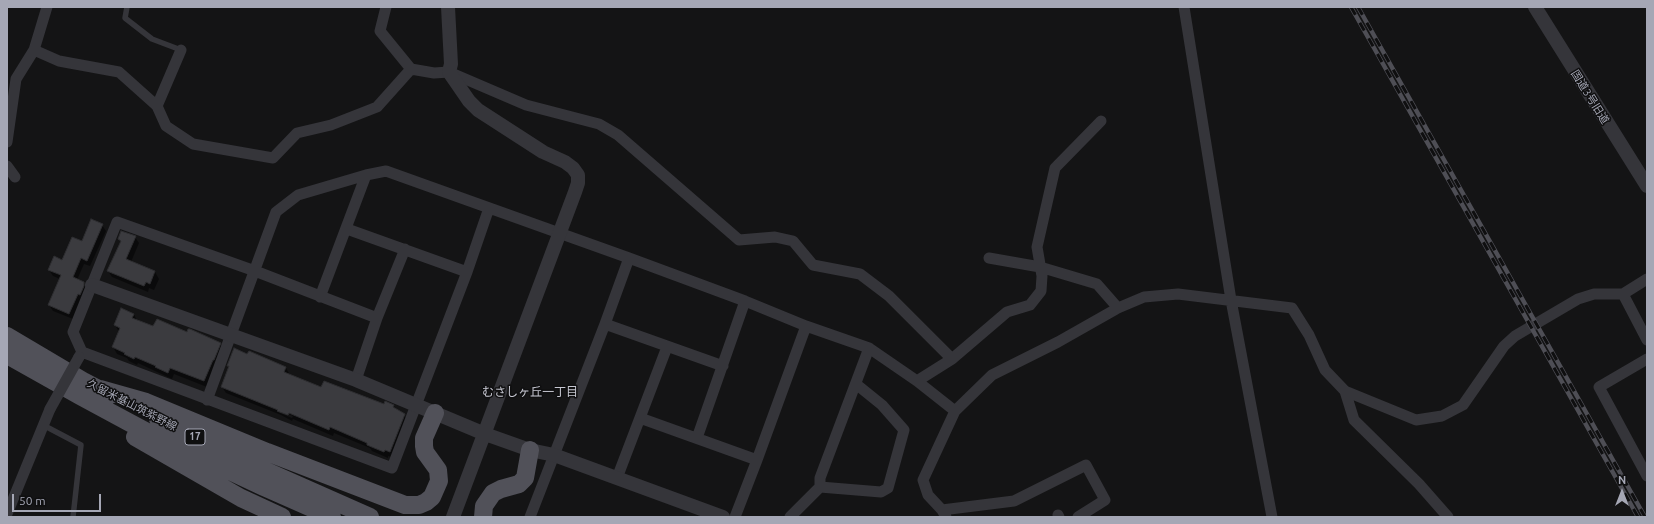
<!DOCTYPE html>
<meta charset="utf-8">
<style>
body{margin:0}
#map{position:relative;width:1654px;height:524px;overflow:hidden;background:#141415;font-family:Ubuntu,sans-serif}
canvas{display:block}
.frame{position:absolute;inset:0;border:8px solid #a5a7b5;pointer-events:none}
.north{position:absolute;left:1602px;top:472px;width:40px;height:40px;-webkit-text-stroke:3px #0f0f10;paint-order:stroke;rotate:0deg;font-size:11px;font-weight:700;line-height:16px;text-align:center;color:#a5a7b5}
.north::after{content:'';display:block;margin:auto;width:14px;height:18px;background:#a5a7b5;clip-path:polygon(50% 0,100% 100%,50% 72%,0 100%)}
.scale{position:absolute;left:12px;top:494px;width:89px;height:18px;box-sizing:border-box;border:2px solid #a5a7b5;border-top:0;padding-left:5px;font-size:12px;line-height:14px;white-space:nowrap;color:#a5a7b5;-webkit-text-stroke:3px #0f0f10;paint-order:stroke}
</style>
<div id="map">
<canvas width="1654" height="524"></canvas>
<div class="frame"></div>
<div class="north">N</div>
<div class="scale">50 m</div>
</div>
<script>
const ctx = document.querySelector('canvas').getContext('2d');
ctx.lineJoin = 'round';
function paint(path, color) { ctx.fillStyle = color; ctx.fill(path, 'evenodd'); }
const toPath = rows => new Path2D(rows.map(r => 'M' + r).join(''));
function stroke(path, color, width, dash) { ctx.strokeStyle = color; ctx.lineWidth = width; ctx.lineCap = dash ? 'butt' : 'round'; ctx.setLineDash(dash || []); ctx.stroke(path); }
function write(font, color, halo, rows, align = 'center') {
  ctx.font = font + ' Ubuntu,"Noto Sans JP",sans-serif'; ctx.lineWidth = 3; ctx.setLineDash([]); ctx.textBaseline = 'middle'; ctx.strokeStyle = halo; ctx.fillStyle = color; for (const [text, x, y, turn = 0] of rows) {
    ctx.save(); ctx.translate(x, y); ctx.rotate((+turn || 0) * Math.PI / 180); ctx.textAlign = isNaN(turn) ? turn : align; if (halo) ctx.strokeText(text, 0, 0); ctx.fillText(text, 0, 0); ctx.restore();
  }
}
const shadow = toPath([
 [102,225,106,231,90,266,84,264,77,280,83,283,87,289,73,319,53,311,49,305,60,279,53,276,49,270,63,261],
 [135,237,139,243,131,262,155,272,159,279,154,290,149,288,148,292,112,277,108,271,121,243,119,239],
 [134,314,137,321,154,328,188,333,220,343,224,350,207,387,174,374,172,379,138,363,137,365,129,361,127,358,117,354,113,347,119,332,115,325],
 [228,365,286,368,290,375,322,388,384,405,385,403,394,406,396,410,404,415,408,421,394,458,388,456,388,458,372,451,370,448,334,433,333,436,293,419,292,421,281,415,226,393,222,387,230,368],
 [278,410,293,416,292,418,278,412]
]);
const building = toPath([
 [91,219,103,224,87,261,81,258,73,277,84,282,84,286,80,295,78,294,69,314,48,305,61,275,48,270,54,256,62,260,72,237,82,241,91,219],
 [121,231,136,236,126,259,155,271,150,284,146,282,144,286,107,271,121,241,118,239,121,231],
 [121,308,134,314,132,318,153,326,157,319,187,332,188,329,190,329,221,343,214,360,213,360,204,381,170,368,168,373,155,367,156,366,135,357,134,359,124,354,125,353,112,347,120,328,114,325,121,308],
 [234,348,247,354,249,351,286,367,284,372,321,387,324,381,384,404,385,401,394,405,393,407,405,414,390,452,385,450,384,452,367,445,367,443,330,427,329,430,289,413,288,415,277,411,278,410,221,387,229,366,227,366,234,348]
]);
const service = toPath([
 [127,7,125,18,152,39,181,50],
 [43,425,81,445,73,517]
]);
const minor = toPath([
 [386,7,380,31,411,69,434,73,449,72,526,105,599,124,618,135,739,240,775,237,793,241,813,265,860,274,889,296,952,359],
 [1184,7,1231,300,1272,517],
 [34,50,59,61,119,72,157,106,166,126,193,144,273,158,297,133,331,125,377,107,411,69],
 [157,106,181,50],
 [7,142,16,79,34,50,47,7],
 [7,166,15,177],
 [347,229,467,272],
 [989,258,1040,267,1097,284,1118,308],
 [1623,294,1647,340],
 [320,297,366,175],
 [605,324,723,366],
 [82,352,392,468,467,272,489,208],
 [79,357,82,352,73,332,117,222,255,271,377,318],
 [1647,359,1599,387,1647,476],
 [356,380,377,318,405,249],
 [917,381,952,359,1007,312,1030,305,1041,291,1042,276,1037,247,1055,168,1101,121],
 [1345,391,1416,420,1442,416,1463,405,1504,346,1515,336,1578,299,1594,294,1623,294,1647,279],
 [207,400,276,212,298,195,366,175,386,171,629,258,745,301,806,326,869,348,917,381,955,411],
 [640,418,757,460],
 [697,438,745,301],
 [617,478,667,347],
 [820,487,881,492,888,488,904,430,882,405,856,384],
 [942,510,1014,501,1086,465,1105,500,1078,517],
 [7,514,50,409],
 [1058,515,1059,517],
 [530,517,605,324,629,258],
 [735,517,757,460,806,326],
 [790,517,820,487,820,478,869,348],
 [946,517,942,510,928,495,923,480,955,411,992,375,1058,342,1118,308,1144,297,1178,294,1292,308,1309,335,1325,370,1345,391,1354,420,1419,484,1448,517]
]);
const tertiary = toPath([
 [448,7,451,64,449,72,469,101,478,110,543,152,565,162,573,168,578,175,578,183,575,192,453,517],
 [1535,7,1647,186],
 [92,285,356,380,485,434,530,450,554,455,723,517]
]);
const primary = toPath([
 [7,336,83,381,110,395],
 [7,355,80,396,147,432,264,487,332,517],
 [100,389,146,402,267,452,405,505,419,505,426,502,432,497,439,481,438,470,425,452,424,446,424,438,435,413],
 [158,419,257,467,370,517],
 [135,437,241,498,282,517],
 [483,517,484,506,493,493,501,489,519,484,525,478,530,450]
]);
const rail = toPath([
 [1351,7,1638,517],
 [1358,7,1645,517]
]);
const minorBridge = toPath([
 [50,409,79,357]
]);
const shields = [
 [195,437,20]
];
const shieldNames = [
 ["17",195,437]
];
const streetNames = [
 ["国道3号旧道",1590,97,58],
 ["久留米基山筑紫野線",132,405,27]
];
const neighbourhoodNames = [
 ["むさしヶ丘一丁目",530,392]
];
paint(shadow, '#0007');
paint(building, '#3b3b3f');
stroke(building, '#2e2e31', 1);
stroke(service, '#35353a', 5.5);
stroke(minor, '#35353a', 11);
stroke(tertiary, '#35353a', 14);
stroke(primary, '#515159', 18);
stroke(rail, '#4e4e55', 4.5);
stroke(rail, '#0f0f10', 3, [9]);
stroke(minorBridge, '#35353a', 11);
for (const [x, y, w] of shields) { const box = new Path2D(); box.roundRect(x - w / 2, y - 8, w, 16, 3); ctx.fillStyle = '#0f0f10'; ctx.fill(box); stroke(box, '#a5a7b5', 1); }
write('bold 10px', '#a5a7b5', null, shieldNames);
write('11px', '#a5a7b5', '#0f0f10', streetNames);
write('12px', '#c6c7d1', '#0f0f10', neighbourhoodNames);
</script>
